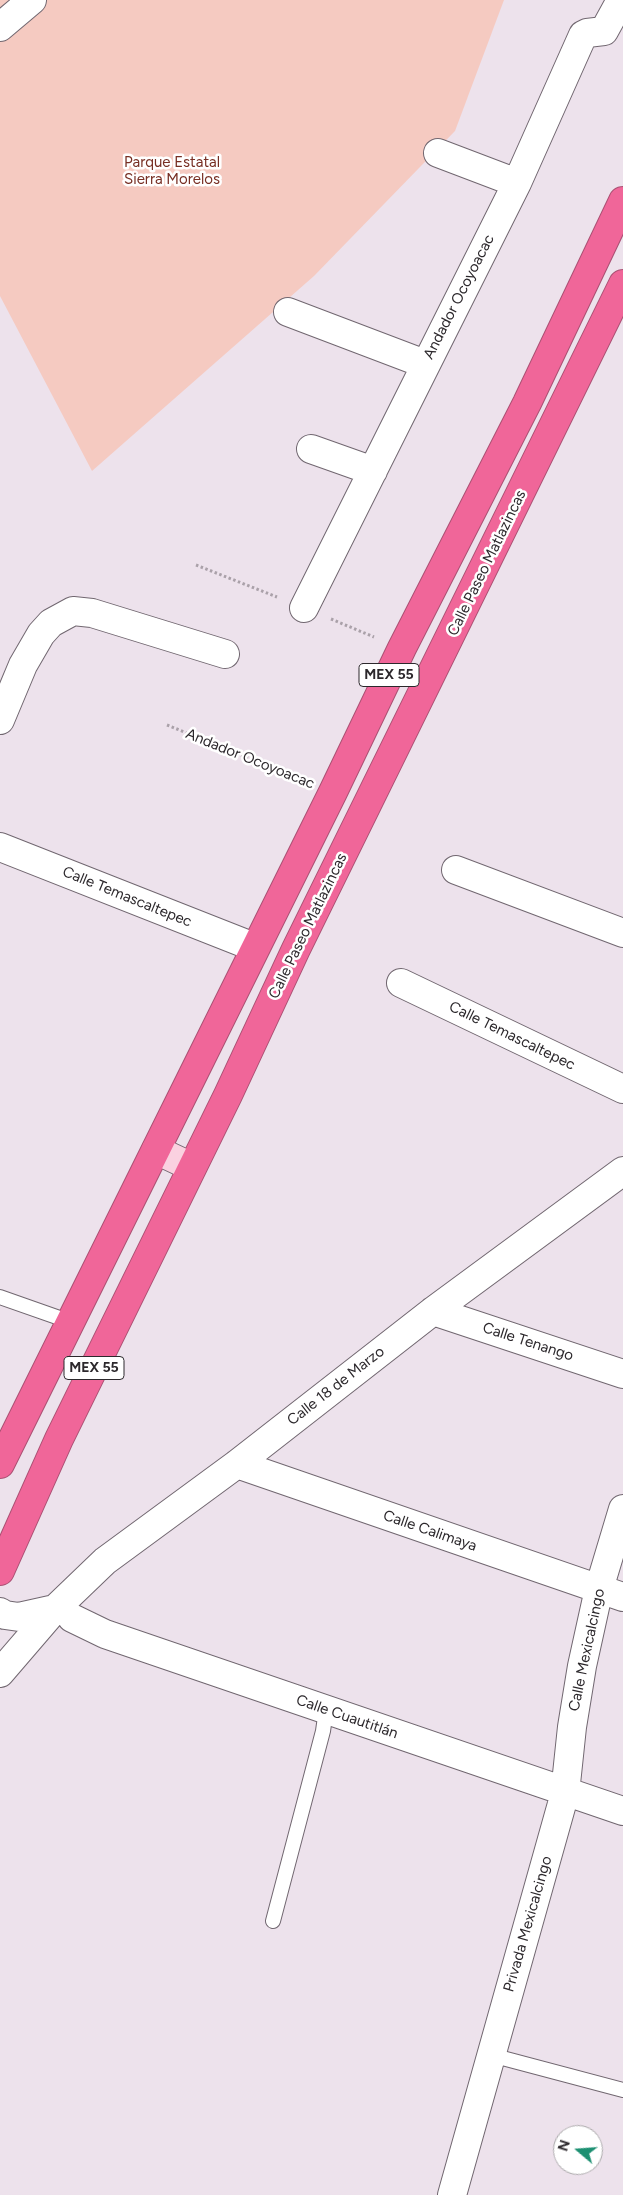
<!DOCTYPE html>
<meta charset="utf-8">
<style>
body{margin:0}
#map{position:relative;width:623px;height:2195px;overflow:hidden;background:#ede2ec;font-family:Figtree,sans-serif}
canvas{display:block}
.north{position:absolute;left:553px;top:2125px;width:50px;height:50px;box-sizing:border-box;background:#fff;border:1px solid #aba9ab;border-radius:50%;rotate:288deg;font-size:14px;font-weight:700;line-height:20px;text-align:center;color:#2c282c}
.north::after{content:'';display:block;margin:auto;width:18px;height:22px;background:#1d9072;clip-path:polygon(50% 0,100% 100%,50% 72%,0 100%)}
</style>
<div id="map">
<canvas width="623" height="2195"></canvas>
<div class="north">N</div>
</div>
<script>
const ctx = document.querySelector('canvas').getContext('2d');
ctx.lineJoin = 'round';
function paint(path, color) { ctx.fillStyle = color; ctx.fill(path, 'evenodd'); }
const toPath = rows => new Path2D(rows.map(r => 'M' + r).join(''));
function stroke(path, color, width, dash) { ctx.strokeStyle = color; ctx.lineWidth = width; ctx.lineCap = dash ? 'butt' : 'round'; ctx.setLineDash(dash || []); ctx.stroke(path); }
function write(font, color, halo, rows, align = 'center') {
  ctx.font = font + ' Figtree,sans-serif'; ctx.lineWidth = 5; ctx.setLineDash([]); ctx.textBaseline = 'middle'; ctx.strokeStyle = halo; ctx.fillStyle = color; for (const [text, x, y, turn = 0] of rows) {
    ctx.save(); ctx.translate(x, y); ctx.rotate((+turn || 0) * Math.PI / 180); ctx.textAlign = isNaN(turn) ? turn : align; if (halo) ctx.strokeText(text, 0, 0); ctx.fillText(text, 0, 0); ctx.restore();
  }
}
const green = toPath([
 [0,0,504,0,455,131,314,276,92,471,0,296]
]);
const path = toPath([
 [196,565,277,597],
 [331,619,374,637],
 [167,725,305,781]
]);
const lane = toPath([
 [0,1297,71,1322],
 [273,1921,323,1731,326,1710],
 [491,2055,623,2090]
]);
const street = toPath([
 [0,27,32,0],
 [438,153,517,183],
 [288,312,425,364],
 [311,449,373,471],
 [304,608,517,183,583,35,587,33,604,31,621,0],
 [0,720,23,665,41,634,51,623,73,611,92,613,225,654],
 [0,847,254,947],
 [456,870,623,933],
 [401,983,623,1089],
 [433,1311,623,1374],
 [237,1464,623,1597],
 [0,1612,5,1615,19,1617,55,1609],
 [72,1618,105,1634,623,1811],
 [0,1673,55,1609,105,1561,237,1464,433,1311,623,1171],
 [452,2195,565,1793,572,1727,582,1666,599,1589,623,1509]
]);
const secondary = toPath([
 [156,1150,192,1167]
]);
const highway = toPath([
 [0,1464,333,792,402,648,527,403,623,201],
 [0,1571,59,1439,228,1095,296,949,623,284]
]);
const shields = [
 [389,675,60],
 [94,1368,60]
];
const shieldNames = [
 ["MEX 55",389,675],
 ["MEX 55",94,1368]
];
const parkNames = [
 ["Parque Estatal",172,163],
 ["Sierra Morelos",172,180]
];
const streetNames = [
 ["Andador Ocoyoacac",459,297,-63],
 ["Calle Paseo Matlazincas",487,563,-64],
 ["Andador Ocoyoacac",250,759,22],
 ["Calle Temascaltepec",127,897,22],
 ["Calle Paseo Matlazincas",308,926,-64],
 ["Calle Temascaltepec",512,1036,26],
 ["Calle Tenango",528,1342,18],
 ["Calle 18 de Marzo",336,1386,-38],
 ["Calle Calimaya",430,1531,19],
 ["Calle Mexicalcingo",587,1650,-78],
 ["Calle Cuautitlán",347,1717,19],
 ["Privada Mexicalcingo",528,1924,-74]
];
paint(green, '#f5cac1');
stroke(lane, '#716770', 16);
stroke(street, '#716770', 30);
stroke(secondary, '#716770', 30);
stroke(highway, '#ab5073', 30);
stroke(path, '#aaa1a9', 3, [2.5, 2.5]);
stroke(lane, '#fff', 14);
stroke(street, '#fff', 28);
stroke(secondary, '#fad1e0', 28);
stroke(highway, '#f06699', 28);
for (const [x, y, w] of shields) { const box = new Path2D(); box.roundRect(x - w / 2, y - 11.5, w, 23, 4); ctx.fillStyle = '#fff'; ctx.fill(box); stroke(box, '#2c282c', 1); }
write('bold 14px', '#2c282c', null, shieldNames);
write('15px', '#772e23', '#fff', parkNames);
write('15px', '#2c282c', '#fff', streetNames);
</script>
